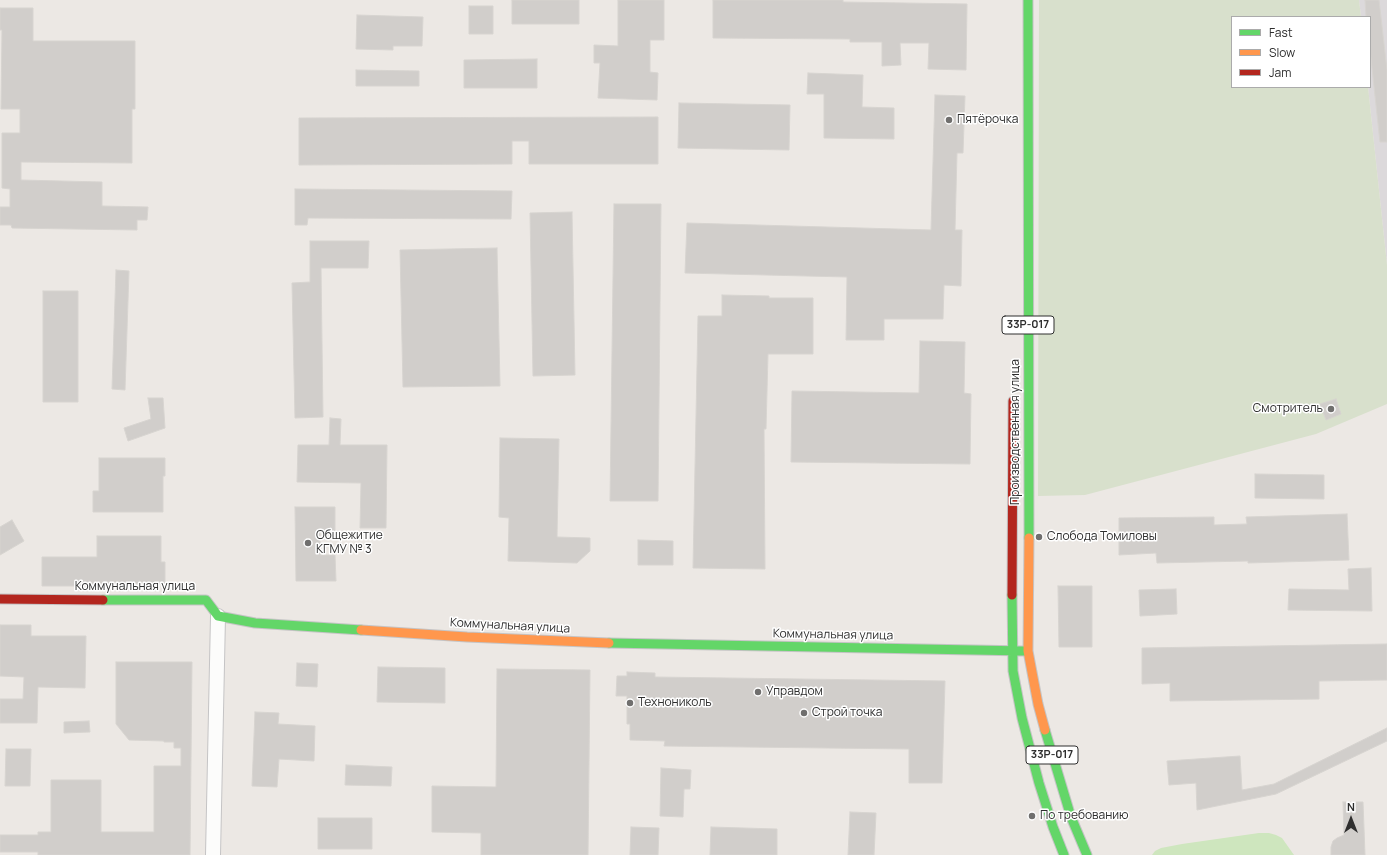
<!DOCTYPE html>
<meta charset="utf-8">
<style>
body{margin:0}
#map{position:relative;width:1387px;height:855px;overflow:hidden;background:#ece8e4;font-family:Manrope,sans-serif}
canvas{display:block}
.legend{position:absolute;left:1231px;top:16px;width:140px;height:72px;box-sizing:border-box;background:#fff;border:1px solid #ababab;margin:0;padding:5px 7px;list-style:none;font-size:12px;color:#2e2e2e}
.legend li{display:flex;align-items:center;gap:8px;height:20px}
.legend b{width:20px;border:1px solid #ababab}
.north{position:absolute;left:1331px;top:799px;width:40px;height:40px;-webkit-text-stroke:3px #fff;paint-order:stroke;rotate:0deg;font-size:11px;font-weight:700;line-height:16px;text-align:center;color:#2e2e2e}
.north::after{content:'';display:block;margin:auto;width:14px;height:18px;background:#2e2e2e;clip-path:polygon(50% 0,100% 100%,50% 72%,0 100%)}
</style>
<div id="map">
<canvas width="1387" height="855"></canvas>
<ul class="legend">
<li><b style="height:5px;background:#63d668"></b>Fast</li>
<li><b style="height:5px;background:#ff974d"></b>Slow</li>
<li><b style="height:5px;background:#b3261e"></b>Jam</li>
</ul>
<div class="north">N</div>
</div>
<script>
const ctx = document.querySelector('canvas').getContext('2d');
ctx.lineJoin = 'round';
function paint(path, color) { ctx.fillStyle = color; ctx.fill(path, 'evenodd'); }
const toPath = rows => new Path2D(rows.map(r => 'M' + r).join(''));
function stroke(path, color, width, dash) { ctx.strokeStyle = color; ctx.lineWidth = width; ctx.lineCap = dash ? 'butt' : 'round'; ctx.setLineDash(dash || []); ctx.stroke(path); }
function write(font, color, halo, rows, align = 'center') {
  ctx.font = font + ' Manrope,sans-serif'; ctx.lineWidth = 3; ctx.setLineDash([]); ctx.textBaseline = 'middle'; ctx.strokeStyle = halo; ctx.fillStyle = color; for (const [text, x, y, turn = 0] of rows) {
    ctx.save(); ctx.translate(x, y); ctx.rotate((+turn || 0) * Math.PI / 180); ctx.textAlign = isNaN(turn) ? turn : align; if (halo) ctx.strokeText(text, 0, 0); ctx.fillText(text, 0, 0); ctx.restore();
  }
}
const industrial = toPath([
 [1359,0,1387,0,1387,265,1368,87,1370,87,1370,17,1361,17]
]);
const green = toPath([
 [1259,833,1269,833,1276,835,1282,838,1294,855,1152,855,1155,851,1161,848,1182,844]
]);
const cemetery = toPath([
 [1039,0,1359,0,1361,17,1232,17,1232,87,1368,87,1387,265,1387,404,1316,434,1085,495,1038,496]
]);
const building = toPath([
 [512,0,579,0,579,24,512,24,512,0],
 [618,0,664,0,664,40,650,40,650,72,658,73,657,100,598,98,600,63,594,63,594,45,618,46,618,0],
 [713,0,843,0,843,2,967,4,966,70,928,69,929,43,900,43,901,65,882,66,882,42,850,42,850,39,713,38,713,0],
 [1365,0,1379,0,1387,70,1387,142,1380,142,1370,49,1370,17,1366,17,1365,0],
 [469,6,493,6,493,34,469,34,469,6],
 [0,8,33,8,33,41,135,41,135,109,132,109,132,163,21,162,21,180,102,182,102,206,148,207,147,220,137,220,137,230,12,228,11,225,0,225,0,207,10,207,10,189,2,188,2,133,20,133,20,109,1,109,2,30,0,30,0,8],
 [357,15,423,17,422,46,393,46,393,50,356,49,357,15],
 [537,59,537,88,464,88,464,60,537,59],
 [356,70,419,71,419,86,356,86,356,70],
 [808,73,863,75,862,107,894,108,894,139,824,138,824,94,807,94,808,73],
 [935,95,965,96,963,153,957,153,955,230,962,230,961,286,944,285,943,319,884,319,884,340,846,340,847,277,685,273,687,223,931,230,935,95],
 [679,103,790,105,789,150,678,148,679,103],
 [656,117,658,117,658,164,529,164,529,141,512,141,512,164,299,165,299,118,656,117],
 [295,189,512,191,511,219,308,218,307,225,295,225,295,189],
 [614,204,661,204,658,501,610,501,614,204],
 [572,212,575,375,533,376,530,213,572,212],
 [310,241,369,241,368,268,321,268,323,417,295,418,292,283,310,282,310,241],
 [497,248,500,386,403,387,400,250,497,248],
 [116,270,129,271,125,390,112,389,116,270],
 [43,291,78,291,78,402,43,402,43,291],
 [722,295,769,296,769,298,813,298,813,354,768,354,766,429,764,429,765,569,693,568,698,316,722,316,722,295],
 [920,341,965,342,964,393,971,394,970,464,791,462,792,391,919,393,920,341],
 [148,398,163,398,165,428,128,441,124,428,151,419,148,398],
 [1336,399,1341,414,1326,420,1320,404,1336,399],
 [330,418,341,419,340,445,387,445,386,528,360,528,361,483,297,482,298,445,329,445,330,418],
 [500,438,559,439,557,537,590,538,590,551,577,563,508,561,509,518,499,517,500,438],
 [99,458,165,458,165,476,163,476,163,512,93,512,93,491,99,491,99,458],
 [1255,474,1324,475,1324,499,1255,498,1255,474],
 [295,507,335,507,335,532,320,532,320,555,335,555,336,581,296,581,295,507],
 [1347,514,1349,560,1248,563,1248,561,1157,563,1156,553,1119,555,1119,518,1214,517,1214,525,1247,524,1246,517,1347,514],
 [12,520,24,541,0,555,0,527,12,520],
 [97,536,161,536,161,562,165,562,165,584,84,584,84,586,42,586,42,557,97,557,97,536],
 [638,540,673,541,673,565,638,565,638,540],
 [1371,568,1372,611,1288,610,1289,589,1349,590,1348,569,1371,568],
 [1058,586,1092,586,1092,647,1059,647,1058,586],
 [1176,589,1177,614,1140,616,1139,590,1176,589],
 [0,625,31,625,31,636,86,636,85,688,38,687,37,723,0,723,0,699,23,699,24,677,0,676,0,625],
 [1387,644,1387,680,1319,681,1319,699,1170,701,1170,683,1142,684,1142,648,1387,644],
 [116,662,192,662,190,855,38,855,38,852,0,852,0,835,38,835,38,832,51,832,51,780,101,780,101,832,154,832,154,766,181,766,181,748,174,748,174,742,164,742,164,741,129,740,116,724,116,662],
 [297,663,318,664,317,687,296,686,297,663],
 [378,667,445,668,445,703,377,702,378,667],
 [497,669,590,670,588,855,481,855,481,833,432,832,432,786,496,787,497,669],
 [627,672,655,673,655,677,945,681,942,783,909,783,909,749,664,746,665,741,630,740,630,724,627,724,627,696,616,696,617,676,627,676,627,672],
 [255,712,279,713,278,724,315,726,314,761,279,759,277,787,252,786,255,712],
 [89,721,90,732,64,733,64,722,89,721],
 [1387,728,1387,741,1276,794,1197,810,1196,783,1169,785,1167,761,1240,756,1242,790,1274,784,1387,728],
 [6,749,31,749,30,786,5,786,6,749],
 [346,765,392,767,391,786,345,785,346,765],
 [661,768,691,770,690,789,684,789,683,817,660,816,661,768],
 [1343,802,1363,802,1365,855,1331,855,1331,847,1333,841,1337,838,1344,835,1343,802],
 [850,812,876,813,874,855,848,855,850,812],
 [318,818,372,818,372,849,318,849,318,818],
 [631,827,659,828,658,855,630,855,631,827],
 [711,827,777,829,777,855,710,855,711,827]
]);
const street = toPath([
 [213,855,218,616]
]);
const fast = toPath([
 [1028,0,1029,538],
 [1012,595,1013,671,1022,718,1039,783,1053,827,1064,855],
 [103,600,206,600,218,616,255,623,361,630],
 [609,643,1026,651],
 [1045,730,1071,817,1087,855]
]);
const slow = toPath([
 [1029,538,1028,651,1038,704,1045,730],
 [361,630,467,637,609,643]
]);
const jam = toPath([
 [1012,595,1013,401],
 [0,599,103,600]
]);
const markers = [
 [949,120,4,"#706f6e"],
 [1331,409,4,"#706f6e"],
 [1039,537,4,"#706f6e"],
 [308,543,4,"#706f6e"],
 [758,692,4,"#706f6e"],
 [630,703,4,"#706f6e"],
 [804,713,4,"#706f6e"],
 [1032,816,4,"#706f6e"]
];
const shields = [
 [1028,325,52],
 [1052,755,52]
];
const shieldNames = [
 ["33Р-017",1028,325],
 ["33Р-017",1052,755]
];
const poiNames = [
 ["Пятёрочка",957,120],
 ["Смотритель",1323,409,"right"],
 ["Общежитие",316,536],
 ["КГМУ № 3",316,550],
 ["Слобода Томиловы",1047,537],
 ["Управдом",766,692],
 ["Технониколь",638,703],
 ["Строй точка",812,713],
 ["По требованию",1040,816]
];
const streetNames = [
 ["Производственная улица",1016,432,-90],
 ["Коммунальная улица",135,587],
 ["Коммунальная улица",510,626,3],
 ["Коммунальная улица",833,635,1]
];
paint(industrial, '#dcd9db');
paint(green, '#cee6be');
paint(cemetery, '#d8e0cc');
paint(building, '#d1cecb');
stroke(building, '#d7d4d0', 1);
stroke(street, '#c5c4c5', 16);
stroke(fast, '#c5c4c5', 11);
stroke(slow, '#c5c4c5', 11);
stroke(jam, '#c5c4c5', 11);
stroke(street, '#fcfcfb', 14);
stroke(fast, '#63d668', 9);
stroke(slow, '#ff974d', 9);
stroke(jam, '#b3261e', 9);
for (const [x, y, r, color] of markers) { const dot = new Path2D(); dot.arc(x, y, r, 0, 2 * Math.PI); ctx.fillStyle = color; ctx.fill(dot); stroke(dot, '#fff', 1.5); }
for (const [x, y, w] of shields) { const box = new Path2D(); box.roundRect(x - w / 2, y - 9, w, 18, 3); ctx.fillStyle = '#fff'; ctx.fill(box); stroke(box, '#2e2e2e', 1); }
write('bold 11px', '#2e2e2e', null, shieldNames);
write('12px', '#2e2e2e', '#fff', poiNames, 'left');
write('12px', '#2e2e2e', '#fff', streetNames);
</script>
